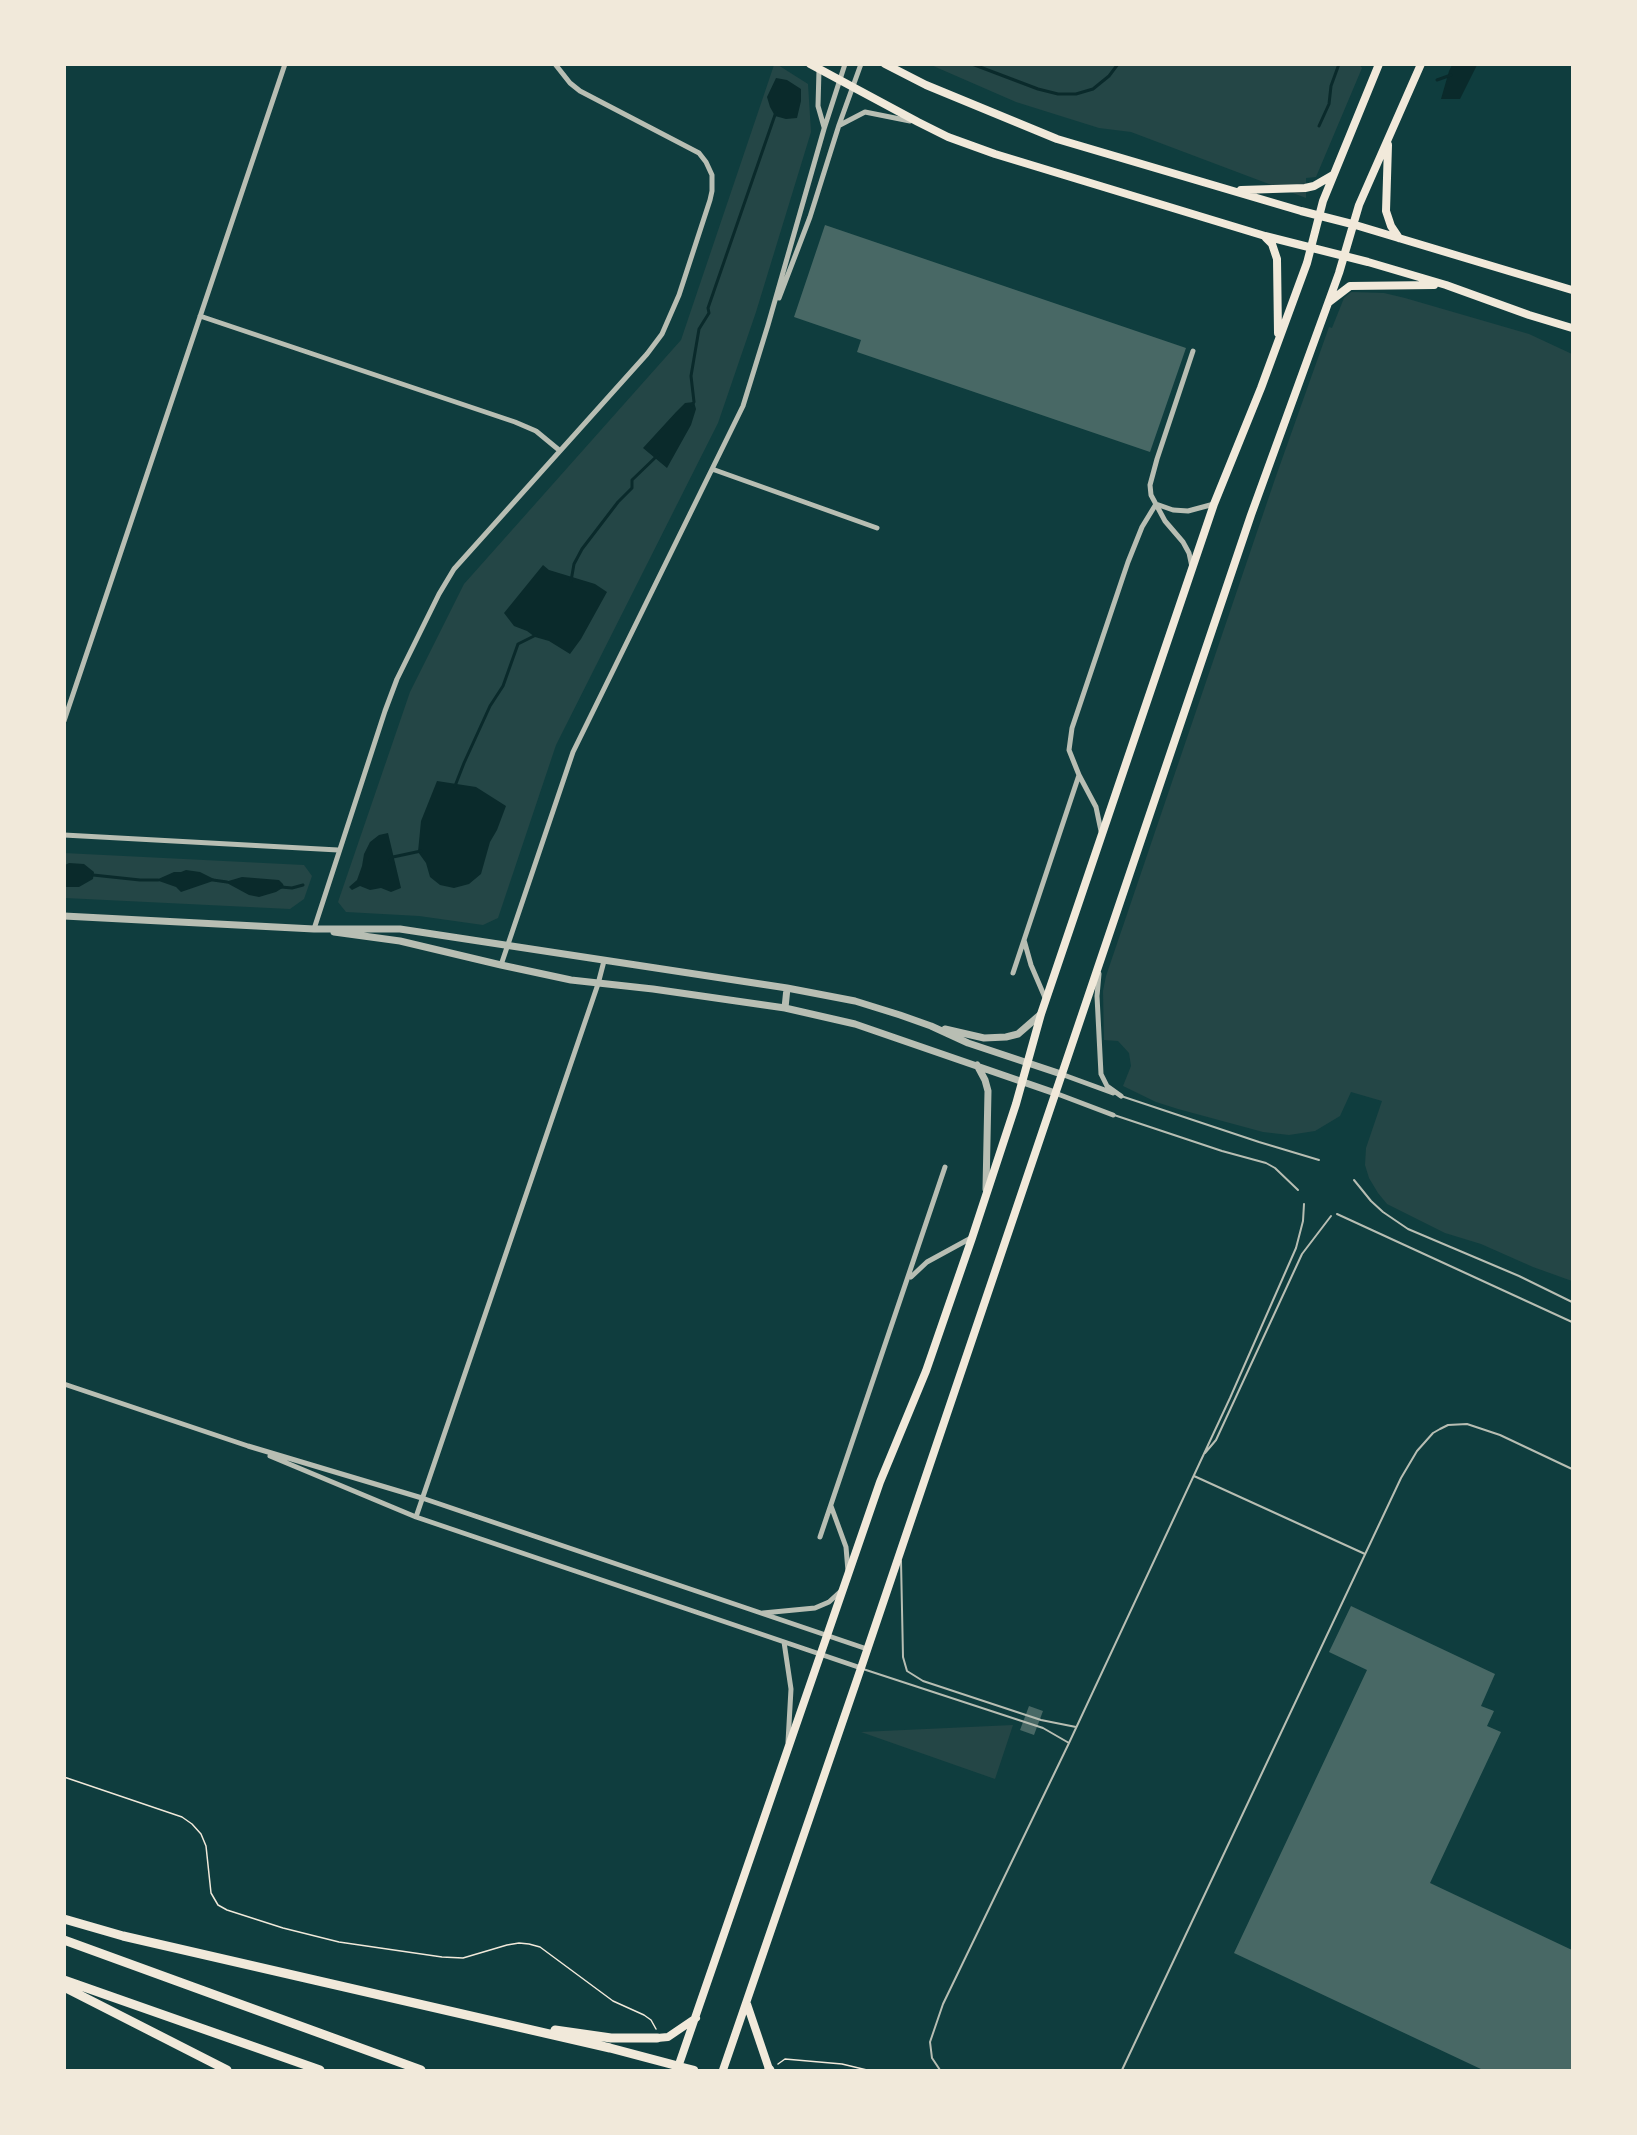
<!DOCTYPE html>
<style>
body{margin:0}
#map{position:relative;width:1637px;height:2135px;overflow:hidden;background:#0f3d3e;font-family:"Fira Sans Condensed",sans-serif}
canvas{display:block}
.frame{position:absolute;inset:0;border:66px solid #f1e9da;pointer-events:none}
</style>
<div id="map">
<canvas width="1637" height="2135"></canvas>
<div class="frame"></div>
</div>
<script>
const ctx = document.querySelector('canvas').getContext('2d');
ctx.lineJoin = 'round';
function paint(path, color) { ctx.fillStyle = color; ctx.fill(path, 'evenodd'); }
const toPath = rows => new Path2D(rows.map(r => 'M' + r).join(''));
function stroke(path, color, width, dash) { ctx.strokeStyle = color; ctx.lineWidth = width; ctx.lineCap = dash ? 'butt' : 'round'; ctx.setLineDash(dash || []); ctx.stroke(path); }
const green = toPath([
 [1359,64,1362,68,1316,177,1306,178,1306,198,1131,132,1099,128,1016,102,931,65],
 [774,65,778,65,808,84,811,132,756,312,718,423,556,745,498,918,483,925,419,916,346,912,338,902,410,692,464,584,681,340],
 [1351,292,1384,293,1405,298,1529,334,1572,354,1572,1281,1533,1267,1481,1244,1445,1233,1387,1204,1378,1193,1369,1178,1365,1165,1366,1148,1382,1101,1351,1092,1340,1116,1315,1131,1289,1135,1263,1132,1178,1109,1156,1102,1123,1086,1131,1066,1129,1053,1118,1041,1104,1040,1103,991,1106,976,1275,479,1329,327,1332,328,1344,298],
 [64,853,304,865,312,876,304,899,290,909,65,898],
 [1013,1725,995,1779,861,1732]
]);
const water = toPath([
 [1452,65,1477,65,1460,99,1441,99,1449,71],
 [776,78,787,80,801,89,801,101,797,118,786,119,775,116,770,107,767,97],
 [694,402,696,409,691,425,667,468,643,448,676,412,685,403],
 [543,565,549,570,595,584,607,592,581,639,570,654,549,641,535,637,527,631,514,626,504,613],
 [437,781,476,787,506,806,497,830,490,842,481,874,469,884,454,888,440,885,430,877,426,863,418,852,421,821],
 [388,833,401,888,391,892,381,888,370,890,360,886,352,890,349,887,357,880,362,866,364,854,370,842,379,835],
 [69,863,84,864,94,872,93,879,79,887,65,887,65,865],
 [186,870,200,872,216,880,181,892,176,887,156,880,174,872,181,872],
 [242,877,279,880,283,884,284,887,276,892,259,897,249,895,225,882]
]);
const stream = toPath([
 [972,64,1038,89,1058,94,1076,94,1093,89,1109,76,1118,64],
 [1437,80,1451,75],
 [1319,126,1329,104,1331,86,1339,64],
 [692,405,694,402,691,376,699,329,709,313,708,308,776,112],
 [571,581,574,564,582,549,618,502,632,488,632,480,658,455],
 [455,786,464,763,490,706,503,686,518,644,536,635],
 [390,860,393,857,421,851],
 [93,875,140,880,158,880],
 [213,880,227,882],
 [281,887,292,888,303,885]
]);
const building = toPath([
 [825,225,1186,348,1150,452,857,352,861,340,794,317],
 [1351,1606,1495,1674,1481,1706,1494,1711,1487,1726,1501,1732,1430,1883,1572,1950,1572,2070,1483,2070,1234,1953,1367,1670,1329,1652],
 [1029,1706,1043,1711,1034,1735,1020,1730]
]);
const path = toPath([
 [64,1777,182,1817,192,1824,201,1834,206,1846,211,1893,218,1905,227,1910,283,1928,339,1942,442,1957,463,1958,507,1945,519,1943,529,1944,540,1947,613,2001,644,2015,651,2020,656,2029],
 [778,2064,785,2059,842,2064,867,2070]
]);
const service = toPath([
 [1121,1096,1259,1142,1319,1160],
 [1114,1115,1222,1151,1266,1163,1275,1168,1298,1190],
 [1354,1180,1371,1201,1383,1212,1408,1229,1519,1276,1572,1302],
 [1337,1214,1572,1322],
 [1205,1453,1216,1440,1302,1254,1331,1216],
 [1194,1476,1365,1554],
 [901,1561,903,1657,907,1671,923,1681,1041,1720,1076,1727],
 [863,1669,1043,1728,1069,1743],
 [940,2070,932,2058,930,2042,943,2004,1069,1743,1230,1398,1296,1248,1303,1221,1304,1204],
 [1122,2070,1401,1478,1417,1451,1433,1433,1440,1429,1448,1425,1467,1424,1500,1435,1572,1469]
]);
const minor = toPath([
 [819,70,818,106,824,127],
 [840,125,865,112,910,121],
 [779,298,810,217,839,125,861,64],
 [200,316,515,422,536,431,559,450],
 [712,469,877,528],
 [1156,504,1173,510,1188,511,1214,504],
 [1192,567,1189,553,1183,542,1165,521,1151,495,1150,485,1157,459,1193,351],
 [64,721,285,64],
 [1079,775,1096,807,1101,831],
 [64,835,338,850],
 [314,929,385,711,397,679,439,594,454,569,647,354,662,334,679,295,710,200,712,191,712,175,706,162,699,153,580,91,570,83,555,64],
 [501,965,573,752,743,406,768,325,824,129,845,64],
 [1013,973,1024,940],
 [1099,974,1097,996,1101,1074,1107,1086,1121,1096],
 [1046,1000,1031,965,1024,940,1079,775,1069,750,1072,728,1128,562,1142,527,1156,504],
 [1061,1074,1113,1093],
 [1055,1093,1113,1115],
 [911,1277,927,1262,971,1238],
 [64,1384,248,1446,422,1498,867,1649],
 [270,1456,416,1517,861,1668],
 [831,1506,846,1547,848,1571],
 [416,1517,598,984,604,961],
 [820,1537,945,1167],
 [763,1613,815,1608,829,1602,841,1591],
 [784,1642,791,1689,788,1742]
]);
const tertiary = toPath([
 [64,916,314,929,400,929,787,988,855,1001,900,1015,931,1026,968,1043,1061,1074],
 [334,932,400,941,501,965,571,980,653,989,785,1008,855,1024,1055,1093],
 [785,1008,787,988],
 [945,1029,984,1038,1006,1037,1018,1034,1041,1014],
 [977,1065,985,1080,988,1091,986,1189]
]);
const primary = toPath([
 [810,64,918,122,948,137,995,154,1265,236,1368,262,1446,285,1529,315,1572,328],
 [885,64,926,85,1057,139,1301,211,1352,224,1572,290],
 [1388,145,1386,211,1391,226,1399,238],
 [1241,190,1305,188,1314,186,1333,175],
 [1266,238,1272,244,1277,259,1278,333],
 [1329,302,1350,286,1434,285],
 [747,2004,769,2069],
 [657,2038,668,2037,696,2018],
 [678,2066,694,2070],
 [677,2070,880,1482,926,1371,972,1238,1016,1104,1041,1014,1214,504,1261,388,1307,263,1323,201,1379,64],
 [723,2070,861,1668,1251,515,1339,273,1359,205,1421,64]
]);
const motorway = toPath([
 [64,1919,123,1936,610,2048,678,2066],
 [64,1940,421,2070],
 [64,1980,320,2070],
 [64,1987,227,2070],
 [555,2030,611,2038,657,2038],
 [769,2069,770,2070]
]);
paint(green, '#244646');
paint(water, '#0a2a2b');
stroke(stream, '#0a2a2b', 3);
paint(building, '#486865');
stroke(path, '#f1e9da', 1.5);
stroke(service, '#b8beb3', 2);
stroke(minor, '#b8beb3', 5);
stroke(tertiary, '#b8beb3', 7);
stroke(primary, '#f1e9da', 8);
stroke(motorway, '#f1e9da', 9);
</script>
